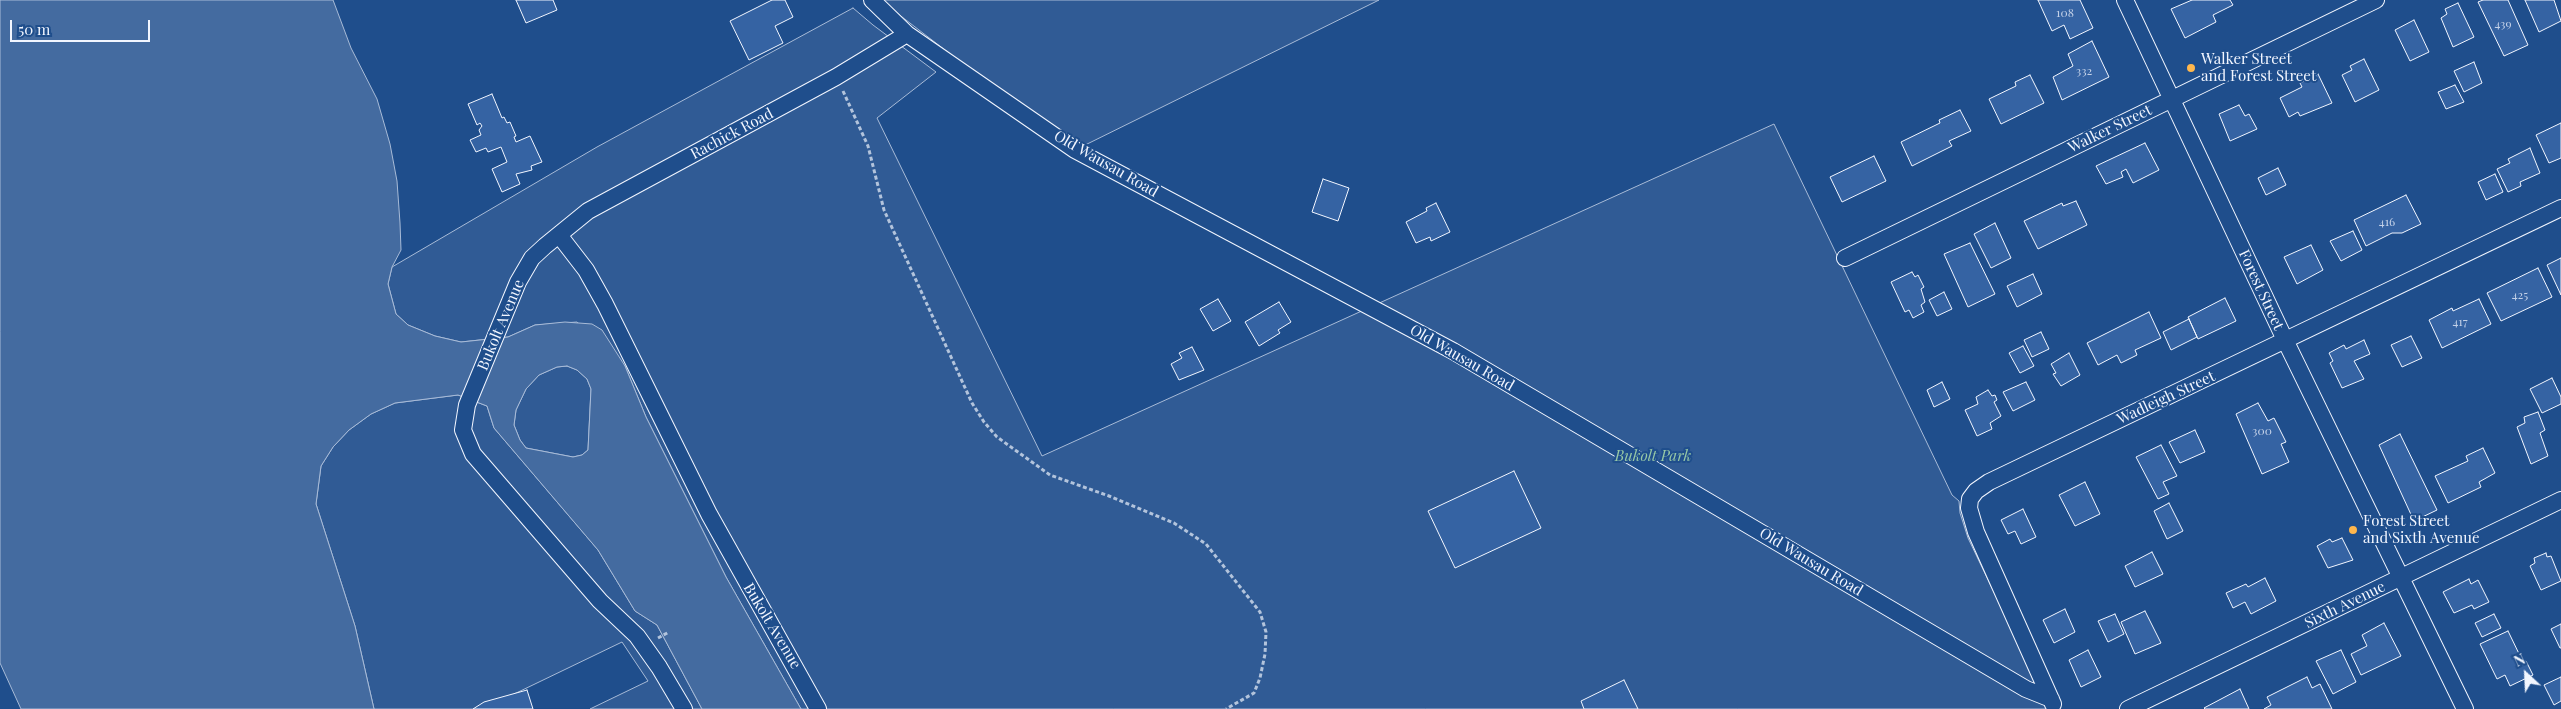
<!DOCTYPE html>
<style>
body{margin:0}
#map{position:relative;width:2561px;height:709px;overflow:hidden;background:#1f4e8c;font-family:"Playfair Display",serif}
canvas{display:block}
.north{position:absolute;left:2501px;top:649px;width:50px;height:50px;-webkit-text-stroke:4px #1f4e8c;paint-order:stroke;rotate:335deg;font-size:14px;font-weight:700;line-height:20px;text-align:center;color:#f2f6ff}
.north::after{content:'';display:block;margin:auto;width:18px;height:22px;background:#f2f6ff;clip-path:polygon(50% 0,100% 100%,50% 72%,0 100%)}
.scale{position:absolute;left:10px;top:20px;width:140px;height:22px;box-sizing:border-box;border:2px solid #f2f6ff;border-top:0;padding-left:6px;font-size:15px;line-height:18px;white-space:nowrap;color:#f2f6ff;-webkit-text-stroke:4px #1f4e8c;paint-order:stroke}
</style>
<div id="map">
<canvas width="2561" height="709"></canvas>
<div class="north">N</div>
<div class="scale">50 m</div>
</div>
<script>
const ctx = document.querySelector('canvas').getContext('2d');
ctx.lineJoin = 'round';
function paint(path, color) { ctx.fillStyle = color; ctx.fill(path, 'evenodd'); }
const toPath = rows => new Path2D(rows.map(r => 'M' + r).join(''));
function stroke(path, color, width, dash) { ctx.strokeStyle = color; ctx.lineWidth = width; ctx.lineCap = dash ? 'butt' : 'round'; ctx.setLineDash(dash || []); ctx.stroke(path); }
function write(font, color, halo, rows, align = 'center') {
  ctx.font = font + ' "Playfair Display",serif'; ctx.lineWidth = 4; ctx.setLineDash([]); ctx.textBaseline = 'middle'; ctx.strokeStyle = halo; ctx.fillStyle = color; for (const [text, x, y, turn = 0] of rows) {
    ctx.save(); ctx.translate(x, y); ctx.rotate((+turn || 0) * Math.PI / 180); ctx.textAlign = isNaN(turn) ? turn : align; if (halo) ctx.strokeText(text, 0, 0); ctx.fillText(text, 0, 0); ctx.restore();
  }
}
const built = toPath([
 [880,0,1379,0,1075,150,880,0],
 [853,8,873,25,936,72,877,118,1042,456,1774,124,1952,495,1959,501,1960,513,1968,538,2050,709,801,709,726,577,646,417,625,366,577,322,535,325,508,337,461,342,435,336,408,325,396,314,388,284,392,267,597,147,853,8],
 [567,366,577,370,587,379,591,389,588,450,582,455,573,457,526,448,520,440,514,425,516,410,526,389,539,375,557,367,567,366],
 [458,395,487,406,494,428,598,550,635,611,657,625,702,709,590,709,648,681,622,642,483,709,374,709,355,626,316,504,321,466,333,447,349,430,371,414,395,403,458,395]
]);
const water = toPath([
 [0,0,333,0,351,48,377,99,390,144,397,181,400,223,401,250,392,267,388,284,396,314,408,325,435,336,461,342,508,337,535,325,565,322,592,324,602,330,625,366,646,417,726,577,801,709,702,709,657,625,635,611,598,550,494,428,487,406,458,395,395,403,371,414,349,430,333,447,321,466,316,504,355,626,374,709,21,709,0,663,0,0],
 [567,366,577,370,587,379,591,389,588,450,582,455,573,457,526,448,520,440,514,425,516,410,526,389,539,375,557,367,567,366]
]);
const building = toPath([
 [516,0,553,0,557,10,526,23,516,0],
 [772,0,785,0,793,17,775,26,783,43,749,60,730,21,772,0],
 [2038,0,2080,0,2093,28,2070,39,2064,25,2052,31,2038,0],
 [2192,0,2230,0,2233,5,2213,15,2216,22,2185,38,2171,9,2192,0],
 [2483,0,2508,0,2528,45,2504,56,2478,2,2483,0],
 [2525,0,2554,0,2561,21,2539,32,2525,0],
 [2458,3,2474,37,2453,47,2441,18,2447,14,2445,9,2458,3],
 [2414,20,2429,52,2410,61,2395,30,2414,20],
 [2092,41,2109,77,2062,100,2053,77,2073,66,2068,54,2092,41],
 [2364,59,2379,90,2355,102,2342,75,2352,70,2350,66,2364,59],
 [2474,62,2482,83,2464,92,2454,71,2474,62],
 [2318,74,2332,103,2300,116,2298,112,2289,117,2280,98,2302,87,2300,83,2318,74],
 [2030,75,2044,103,2001,124,1989,99,2016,86,2015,82,2030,75],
 [2455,85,2464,102,2446,109,2438,92,2455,85],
 [492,94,502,118,504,117,507,123,510,122,516,136,514,137,516,142,530,136,542,162,531,166,532,170,516,174,520,184,502,192,492,169,507,162,501,147,488,152,486,148,476,152,470,140,481,135,479,130,482,126,480,123,477,125,468,104,492,94],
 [2239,105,2245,116,2249,114,2257,129,2230,141,2219,114,2239,105],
 [1960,110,1971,131,1949,141,1952,146,1912,166,1901,142,1940,123,1939,120,1960,110],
 [2561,123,2561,158,2549,163,2536,135,2561,123],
 [2145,143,2159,170,2133,183,2126,169,2121,172,2123,177,2106,184,2096,166,2145,143],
 [2530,148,2540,173,2520,182,2521,186,2508,192,2497,169,2510,163,2508,159,2530,148],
 [1874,156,1886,181,1842,202,1830,177,1874,156],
 [2278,168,2286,185,2266,195,2258,178,2278,168],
 [2495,174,2503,192,2486,200,2478,182,2495,174],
 [1323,179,1349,188,1338,221,1312,212,1323,179],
 [2406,195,2421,224,2402,233,2392,233,2366,246,2354,220,2406,195],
 [2076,201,2087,225,2038,249,2024,221,2062,203,2063,206,2076,201],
 [1436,203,1450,232,1431,241,1430,237,1416,243,1406,222,1427,211,1426,208,1436,203],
 [1995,223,2011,258,1991,268,1974,234,1995,223],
 [2353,231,2362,250,2341,261,2330,241,2353,231],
 [1970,243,1995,294,1968,307,1944,254,1970,243],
 [2311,245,2323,270,2297,284,2284,257,2311,245],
 [2561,258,2561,295,2547,265,2561,258],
 [2538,268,2552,297,2501,321,2487,293,2538,268],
 [1912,272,1915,277,1918,275,1924,287,1921,289,1925,302,1921,305,1924,312,1913,318,1909,310,1905,312,1891,282,1912,272],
 [2033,274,2042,294,2017,307,2007,286,2033,274],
 [1944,292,1952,309,1937,316,1929,300,1944,292],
 [2225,298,2236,321,2198,339,2188,317,2225,298],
 [1218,299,1231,321,1213,331,1200,309,1218,299],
 [2479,299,2491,324,2442,348,2429,320,2452,308,2453,311,2479,299],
 [1279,302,1291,322,1278,330,1280,333,1259,346,1245,322,1279,302],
 [2149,312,2161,338,2135,350,2137,355,2121,363,2117,355,2098,365,2087,343,2149,312],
 [2189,319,2197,337,2171,350,2163,332,2189,319],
 [2041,332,2049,349,2032,357,2024,340,2041,332],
 [2411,336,2422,358,2402,367,2391,345,2411,336],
 [2364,340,2370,354,2354,361,2364,379,2342,388,2330,363,2333,361,2329,353,2344,345,2346,349,2364,340],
 [2023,346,2034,366,2020,373,2009,353,2023,346],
 [1192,347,1204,370,1179,380,1171,364,1182,358,1179,353,1192,347],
 [2069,353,2080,375,2061,386,2053,374,2056,373,2051,364,2069,353],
 [2552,378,2561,397,2561,404,2542,413,2530,389,2552,378],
 [1942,382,1950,399,1934,407,1927,390,1942,382],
 [2026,382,2035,400,2013,411,2003,392,2026,382],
 [1988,390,1992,396,1995,395,1997,400,1994,402,2001,416,1990,423,1992,429,1977,436,1965,410,1978,404,1976,397,1988,390],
 [2258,403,2268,421,2274,418,2286,442,2281,444,2289,462,2262,474,2236,414,2258,403],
 [2538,412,2545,430,2540,433,2548,456,2531,464,2517,427,2525,423,2524,417,2538,412],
 [2195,430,2205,452,2180,463,2169,442,2195,430],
 [2400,434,2437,510,2414,521,2379,445,2400,434],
 [2161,445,2177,476,2163,482,2169,494,2158,499,2136,457,2161,445],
 [2483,448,2495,473,2479,482,2481,487,2448,503,2435,476,2468,461,2466,456,2483,448],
 [1514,471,1541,528,1455,568,1428,511,1514,471],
 [2085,482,2100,514,2075,526,2059,495,2085,482],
 [2169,503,2183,531,2167,539,2154,511,2169,503],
 [2023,509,2036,537,2021,544,2015,531,2008,534,2001,520,2023,509],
 [2342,538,2353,560,2328,568,2317,546,2330,539,2332,542,2342,538],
 [2152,552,2163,574,2135,587,2125,566,2152,552],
 [2546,553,2547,557,2551,556,2561,581,2541,590,2530,566,2535,563,2534,558,2546,553],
 [2265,578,2276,601,2251,614,2245,602,2233,608,2226,593,2246,584,2248,587,2265,578],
 [2469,579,2471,584,2478,580,2489,602,2474,609,2472,605,2454,613,2443,592,2469,579],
 [2065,609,2075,632,2054,643,2043,620,2065,609],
 [2145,611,2161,643,2135,654,2121,622,2145,611],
 [2115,614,2124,634,2108,642,2098,621,2115,614],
 [2494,614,2501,628,2482,637,2475,623,2494,614],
 [2384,623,2401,656,2361,675,2351,654,2367,646,2362,635,2384,623],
 [2561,624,2561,648,2560,648,2551,629,2561,624],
 [2508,631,2523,662,2526,661,2533,675,2510,686,2505,675,2497,679,2480,644,2508,631],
 [2088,650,2101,677,2081,687,2069,660,2088,650],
 [2341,650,2356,682,2333,694,2316,661,2341,650],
 [2307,677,2312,688,2320,684,2332,709,2264,709,2271,705,2267,697,2307,677],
 [2561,677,2561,701,2554,705,2544,685,2561,677],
 [1624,680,1638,709,1584,709,1581,701,1624,680],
 [2240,689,2249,709,2205,709,2204,708,2240,689],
 [527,690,533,709,473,709,484,702,527,690]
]);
const path = toPath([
 [843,91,868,146,884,210,972,403,984,422,997,437,1050,475,1109,496,1174,523,1206,544,1260,612,1266,632,1265,654,1260,678,1254,693,1226,709],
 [658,638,669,632]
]);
const minor = toPath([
 [872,0,907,34,1075,150,1453,351,2026,689,2051,699],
 [2125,0,2286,342,2465,709],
 [559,235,586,270,605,304,709,514,818,709],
 [1845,258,2376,0],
 [2053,704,1976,532,1969,508,1970,499,1976,491,1989,482,2561,208],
 [684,709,659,667,637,636,600,601,473,454,463,430,467,405,518,282,532,258,545,246,588,211,836,77,907,34],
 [2128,709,2561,500]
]);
const markers = [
 [2191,68,5,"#ffb74d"],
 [2353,530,5,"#ffb74d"]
];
const numberNames = [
 ["108",2065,13],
 ["439",2503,24],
 ["332",2084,71],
 ["416",2387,222],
 ["425",2520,295],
 ["417",2460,322],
 ["300",2262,431]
];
const poiNames = [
 ["Walker Street",2201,59],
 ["and Forest Street",2201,76],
 ["Forest Street",2363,521],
 ["and Sixth Avenue",2363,538]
];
const streetNames = [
 ["Walker Street",2110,129,-26],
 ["Rachick Road",732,134,-28],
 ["Old Wausau Road",1106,164,30],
 ["Forest Street",2261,290,65],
 ["Bukolt Avenue",501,325,-67],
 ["Old Wausau Road",1462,358,30],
 ["Wadleigh Street",2166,398,-25],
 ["Old Wausau Road",1811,562,31],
 ["Sixth Avenue",2345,605,-26],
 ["Bukolt Avenue",772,626,59]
];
const parkNames = [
 ["Bukolt Park",1653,456]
];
paint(built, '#305b95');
stroke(built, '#a8bbd7', 1);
paint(water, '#446ba0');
stroke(water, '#a8bbd7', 1);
paint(building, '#3563a3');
stroke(building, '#f2f6ff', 1);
stroke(minor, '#f2f6ff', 18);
stroke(path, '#b3c4dc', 3, [4, 2.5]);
stroke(minor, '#1f4e8c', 16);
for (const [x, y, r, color] of markers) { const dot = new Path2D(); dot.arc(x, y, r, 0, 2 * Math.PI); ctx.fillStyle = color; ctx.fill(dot); stroke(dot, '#1f4e8c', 2); }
write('12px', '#c3d1e8', null, numberNames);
write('15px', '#f2f6ff', '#1f4e8c', poiNames, 'left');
write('15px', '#f2f6ff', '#1f4e8c', streetNames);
write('italic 15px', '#97c8a6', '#1f4e8c', parkNames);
</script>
